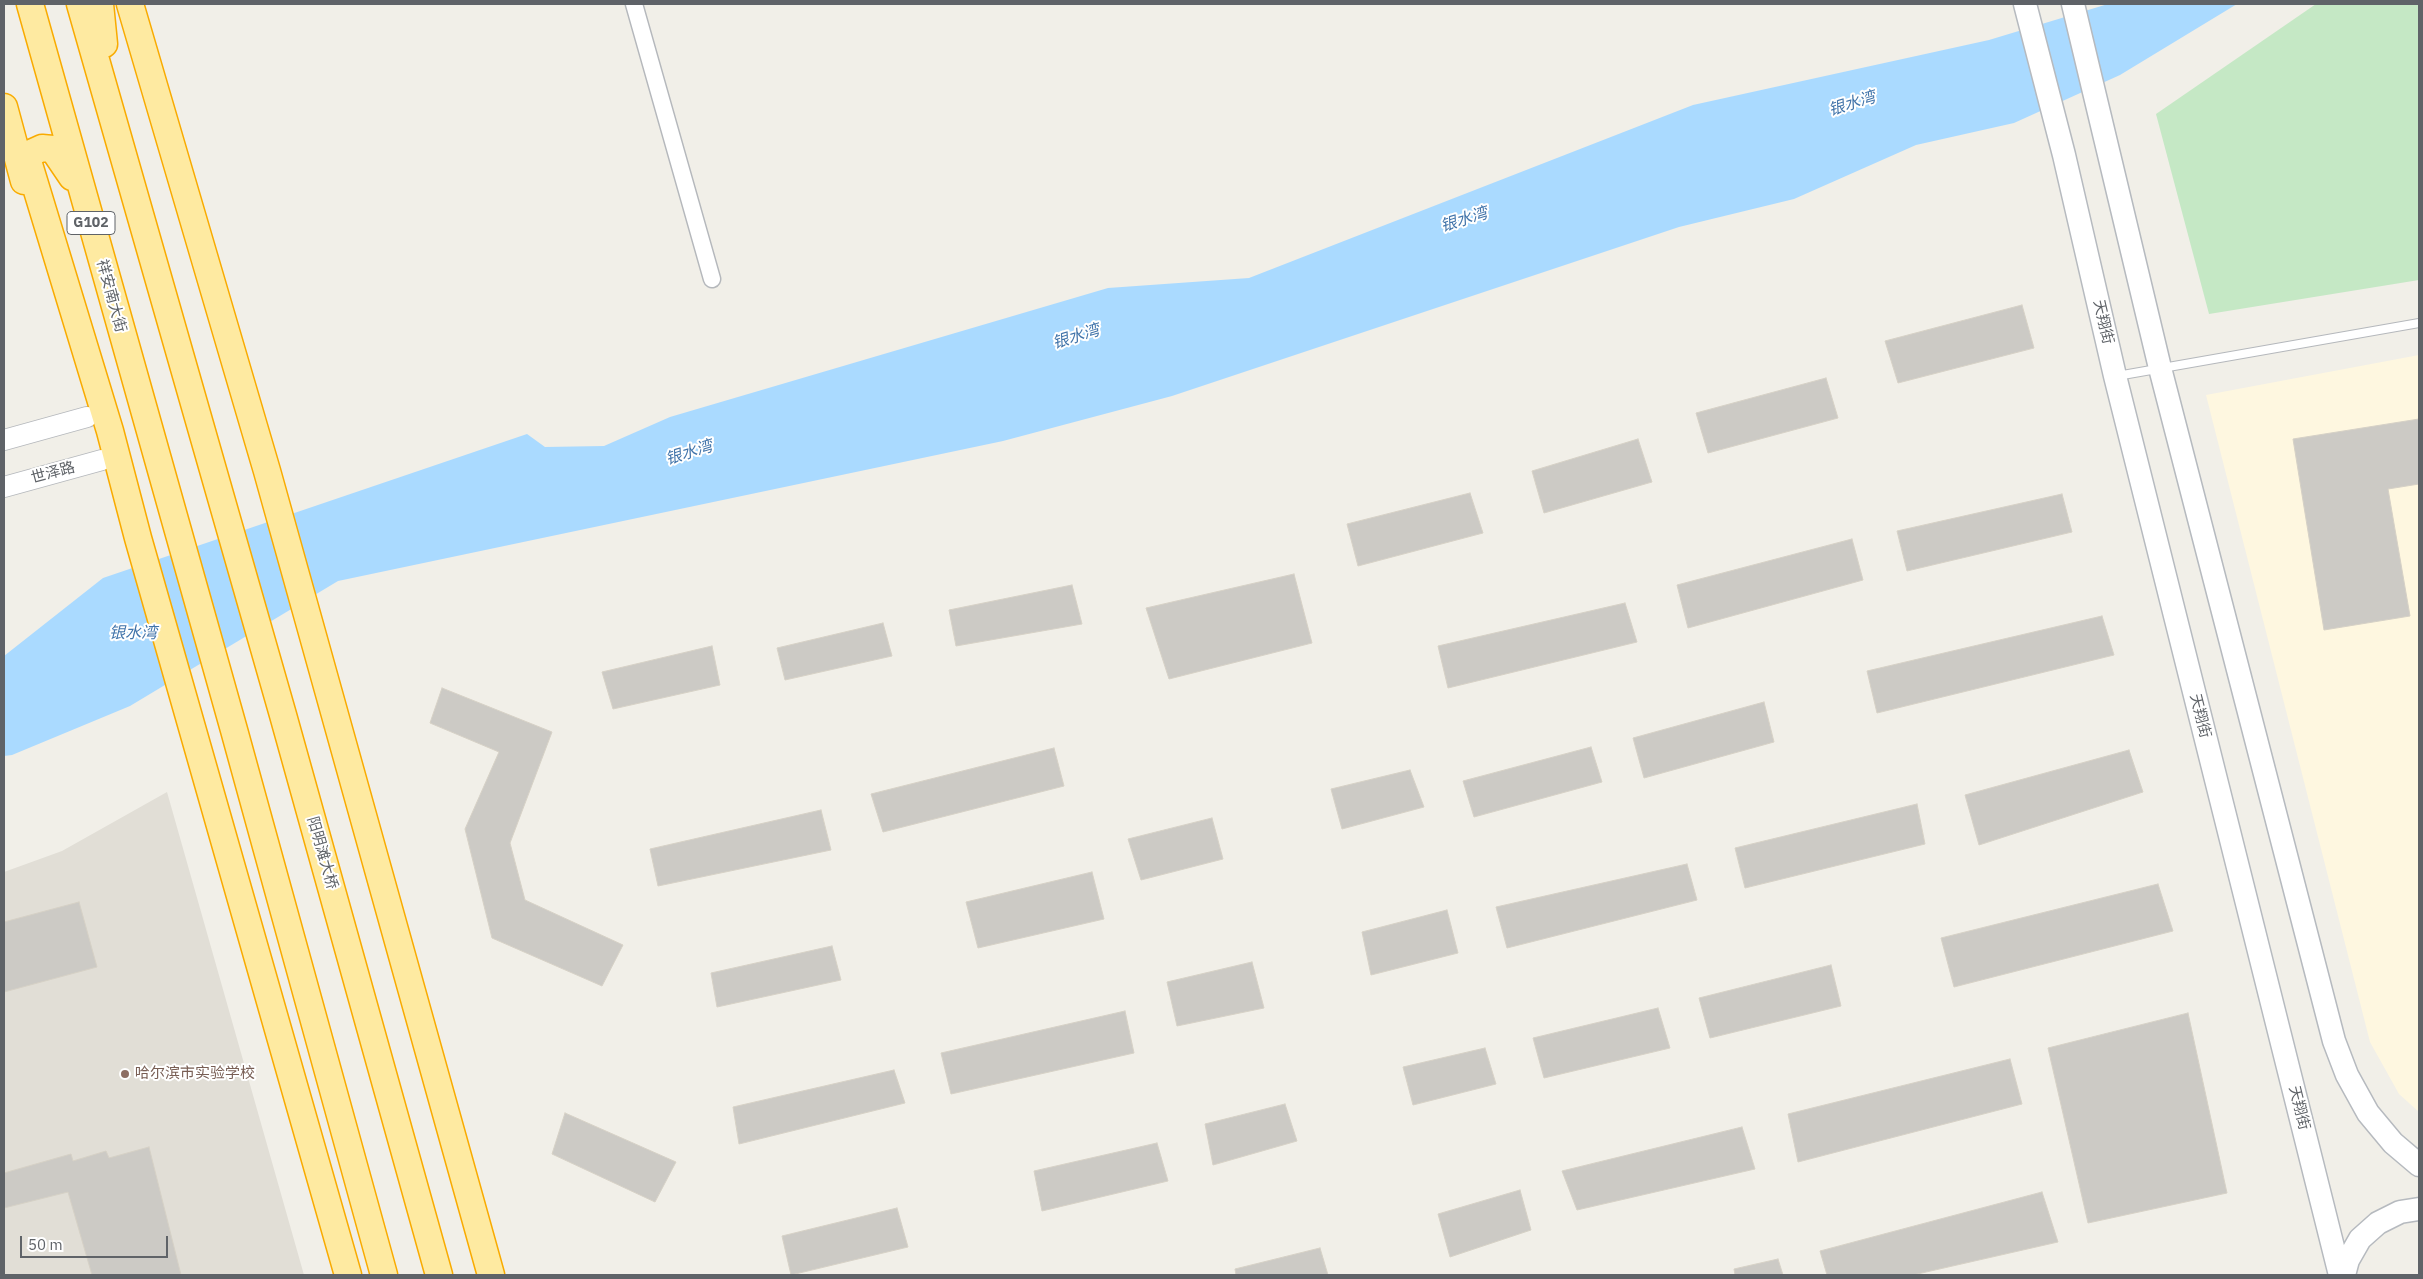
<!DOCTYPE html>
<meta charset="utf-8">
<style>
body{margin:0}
#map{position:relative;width:2423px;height:1279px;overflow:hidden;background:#f1efe8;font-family:"IBM Plex Sans",sans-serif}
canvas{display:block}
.frame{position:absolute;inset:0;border:5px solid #5f6368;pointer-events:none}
.scale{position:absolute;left:20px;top:1236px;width:148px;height:22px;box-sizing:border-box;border:2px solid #5f6368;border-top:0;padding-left:6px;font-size:15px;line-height:18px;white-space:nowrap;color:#5f6368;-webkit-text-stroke:4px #fff;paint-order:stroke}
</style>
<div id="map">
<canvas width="2423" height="1279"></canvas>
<div class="frame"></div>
<div class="scale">50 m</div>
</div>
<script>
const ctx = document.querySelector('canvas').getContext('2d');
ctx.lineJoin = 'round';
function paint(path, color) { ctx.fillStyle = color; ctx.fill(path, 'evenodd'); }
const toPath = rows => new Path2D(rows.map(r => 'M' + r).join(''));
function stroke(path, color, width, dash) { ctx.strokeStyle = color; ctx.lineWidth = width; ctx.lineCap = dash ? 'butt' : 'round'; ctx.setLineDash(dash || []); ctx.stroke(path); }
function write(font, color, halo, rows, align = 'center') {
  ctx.font = font + ' "IBM Plex Sans","Noto Sans SC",sans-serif'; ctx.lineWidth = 4; ctx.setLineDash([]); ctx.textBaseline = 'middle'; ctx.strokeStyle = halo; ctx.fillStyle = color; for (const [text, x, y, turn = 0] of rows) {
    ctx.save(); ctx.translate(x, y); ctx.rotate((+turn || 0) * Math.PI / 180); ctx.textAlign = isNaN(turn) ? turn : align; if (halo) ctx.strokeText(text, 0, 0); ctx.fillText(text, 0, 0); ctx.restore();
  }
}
const commercial = toPath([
 [2419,355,2419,1112,2399,1094,2370,1042,2206,395]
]);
const education = toPath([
 [167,792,304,1275,4,1275,4,872,62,851]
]);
const green = toPath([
 [2316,4,2419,4,2419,280,2209,314,2156,114]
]);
const water = toPath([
 [2108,4,2237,4,2120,75,2014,123,1916,145,1794,199,1679,227,1172,396,1003,441,338,581,130,706,12,755,4,756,4,656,103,578,527,434,545,447,604,446,670,417,1108,288,1249,278,1693,105,1989,40]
]);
const building = toPath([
 [2022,305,2034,348,1898,383,1885,341,2022,305],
 [1826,378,1838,418,1708,453,1696,413,1826,378],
 [2419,419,2419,484,2388,489,2410,616,2324,630,2293,439,2419,419],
 [1638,439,1652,482,1544,513,1532,471,1638,439],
 [1470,493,1483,533,1358,566,1347,524,1470,493],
 [2062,494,2072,532,1907,571,1897,531,2062,494],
 [1852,539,1863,580,1688,628,1677,585,1852,539],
 [1294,574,1312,643,1169,679,1146,608,1294,574],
 [1072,585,1082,624,956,646,949,610,1072,585],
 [1625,603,1637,642,1448,688,1438,646,1625,603],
 [2102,616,2114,655,1877,713,1867,671,2102,616],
 [883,623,892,656,785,680,777,648,883,623],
 [712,646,720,685,613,709,602,672,712,646],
 [442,688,552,732,510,843,525,900,623,945,602,986,492,938,465,829,499,752,430,723,442,688],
 [1764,702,1774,742,1644,778,1633,738,1764,702],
 [1591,747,1602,782,1474,817,1463,781,1591,747],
 [1054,748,1064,786,883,832,871,794,1054,748],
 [2129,750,2143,792,1979,845,1965,795,2129,750],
 [1410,770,1424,807,1342,829,1331,789,1410,770],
 [1917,804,1925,844,1745,888,1735,848,1917,804],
 [821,810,831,850,658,886,650,849,821,810],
 [1212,818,1223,859,1141,880,1128,839,1212,818],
 [1687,864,1697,900,1507,948,1496,907,1687,864],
 [1092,872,1104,919,978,948,966,902,1092,872],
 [2158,884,2173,931,1954,987,1941,938,2158,884],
 [79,902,97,967,4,992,4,922,79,902],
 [1447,910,1458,953,1371,975,1362,932,1447,910],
 [832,946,841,980,717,1007,711,973,832,946],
 [1252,962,1264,1008,1177,1026,1167,982,1252,962],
 [1831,965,1841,1006,1710,1038,1699,998,1831,965],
 [1658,1008,1670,1048,1544,1078,1533,1038,1658,1008],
 [1125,1011,1134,1053,951,1094,941,1053,1125,1011],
 [2188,1013,2227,1193,2088,1223,2048,1048,2188,1013],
 [1485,1048,1496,1084,1413,1105,1403,1067,1485,1048],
 [2010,1059,2022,1104,1798,1162,1788,1114,2010,1059],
 [894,1070,905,1103,739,1144,733,1107,894,1070],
 [1285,1104,1297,1141,1213,1165,1205,1124,1285,1104],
 [565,1113,676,1162,655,1202,552,1154,565,1113],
 [1742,1127,1755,1169,1577,1210,1562,1171,1742,1127],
 [1157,1143,1168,1181,1042,1211,1034,1171,1157,1143],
 [149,1147,181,1275,92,1275,68,1192,4,1208,4,1173,71,1154,73,1161,106,1151,109,1158,149,1147],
 [1520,1190,1531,1230,1450,1257,1438,1214,1520,1190],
 [2042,1192,2058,1242,1913,1275,1827,1275,1820,1251,2042,1192],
 [897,1208,908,1247,791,1275,782,1236,897,1208],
 [1320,1248,1328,1275,1236,1275,1235,1269,1320,1248],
 [1778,1259,1783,1275,1735,1275,1734,1269,1778,1259]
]);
const service = toPath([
 [2117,376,2419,323]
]);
const minor = toPath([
 [634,4,712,279]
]);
const tertiary = toPath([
 [4,440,87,417],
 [4,487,102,460]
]);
const secondary = toPath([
 [2025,4,2064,155,2115,376,2340,1275],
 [2073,4,2160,368,2334,1041,2347,1075,2368,1113,2393,1143,2419,1165],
 [2344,1275,2348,1260,2360,1239,2378,1223,2400,1212,2419,1209]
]);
const trunk = toPath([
 [30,4,234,730,384,1275],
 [80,4,283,715,439,1275],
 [100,4,104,44],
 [130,4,267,471,491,1275],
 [4,107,24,181],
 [72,177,53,149,42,148,31,153,28,161,110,431,138,538,348,1275]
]);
const markers = [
 [125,1074,5,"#8d6e63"]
];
const shields = [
 [91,223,48]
];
const shieldNames = [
 ["G102",91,223]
];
const streetNames = [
 ["祥安南大街",111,296,75],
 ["天翔街",2103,322,77],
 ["世泽路",53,473,-15],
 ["天翔街",2200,716,76],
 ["阳明滩大桥",322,853,74],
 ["天翔街",2299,1108,76]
];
const educationNames = [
 ["哈尔滨市实验学校",135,1074]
];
const waterNames = [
 ["银水湾",1852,104,-17],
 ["银水湾",1464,220,-17],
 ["银水湾",1076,337,-17],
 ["银水湾",689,453,-17],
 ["银水湾",133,633]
];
paint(commercial, '#fef7e0');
paint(education, '#e1ded6');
paint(green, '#c5e8c5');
paint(water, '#aadaff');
paint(building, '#cccac5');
stroke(building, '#d6d1c6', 1);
stroke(service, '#b5b8bc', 10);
stroke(minor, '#b5b8bc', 19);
stroke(tertiary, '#b5b8bc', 22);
stroke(secondary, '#b6babf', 25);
stroke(trunk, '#f9ab00', 29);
stroke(service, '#fff', 8);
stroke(minor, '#fff', 16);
stroke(tertiary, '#fff', 20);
stroke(secondary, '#fff', 22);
stroke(trunk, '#feeaa1', 26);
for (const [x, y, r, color] of markers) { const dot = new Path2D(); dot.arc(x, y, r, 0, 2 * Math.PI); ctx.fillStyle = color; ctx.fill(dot); stroke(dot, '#fff', 2); }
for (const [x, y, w] of shields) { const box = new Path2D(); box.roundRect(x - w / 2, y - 11.5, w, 23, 4); ctx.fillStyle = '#fff'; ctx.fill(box); stroke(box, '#5f6368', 1); }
write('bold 14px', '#5f6368', null, shieldNames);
write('15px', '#5f6368', '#fff', streetNames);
write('15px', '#785e54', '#fff', educationNames, 'left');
write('italic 16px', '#4174aa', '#fff', waterNames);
</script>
